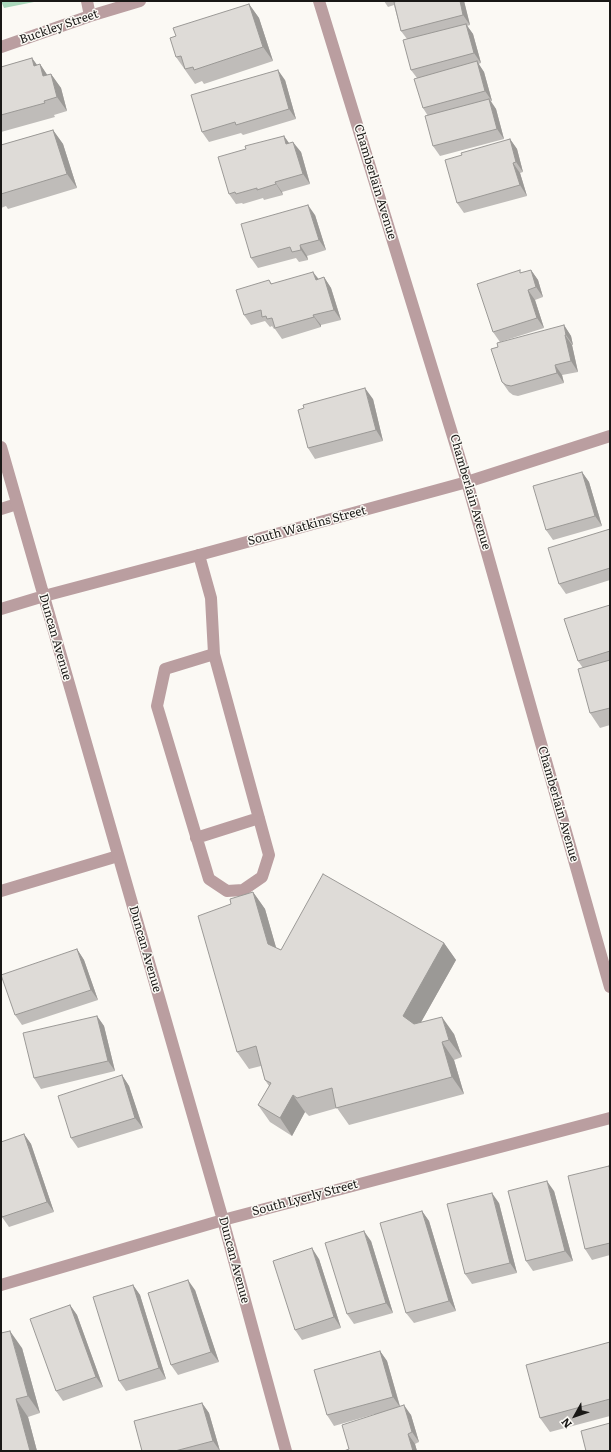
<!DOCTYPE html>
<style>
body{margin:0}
#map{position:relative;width:611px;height:1452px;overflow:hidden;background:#fbf9f4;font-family:Literata,serif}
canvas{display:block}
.frame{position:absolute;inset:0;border:2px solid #191816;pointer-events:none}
.north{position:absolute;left:555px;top:1396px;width:40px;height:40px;-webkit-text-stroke:3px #fbf9f4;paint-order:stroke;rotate:230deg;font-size:11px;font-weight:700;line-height:16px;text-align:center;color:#191816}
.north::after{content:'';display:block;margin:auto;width:14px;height:18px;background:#191816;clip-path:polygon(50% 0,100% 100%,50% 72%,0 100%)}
</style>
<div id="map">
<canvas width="611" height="1452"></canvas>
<div class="frame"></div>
<div class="north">N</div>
</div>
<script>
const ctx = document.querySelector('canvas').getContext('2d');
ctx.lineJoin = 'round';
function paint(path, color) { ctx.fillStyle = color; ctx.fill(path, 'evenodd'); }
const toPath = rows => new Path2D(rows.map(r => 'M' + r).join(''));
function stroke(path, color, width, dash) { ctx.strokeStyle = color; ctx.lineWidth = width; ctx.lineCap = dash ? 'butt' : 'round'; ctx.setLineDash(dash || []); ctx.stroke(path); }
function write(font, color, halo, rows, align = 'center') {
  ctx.font = font + ' Literata,serif'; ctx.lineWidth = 3; ctx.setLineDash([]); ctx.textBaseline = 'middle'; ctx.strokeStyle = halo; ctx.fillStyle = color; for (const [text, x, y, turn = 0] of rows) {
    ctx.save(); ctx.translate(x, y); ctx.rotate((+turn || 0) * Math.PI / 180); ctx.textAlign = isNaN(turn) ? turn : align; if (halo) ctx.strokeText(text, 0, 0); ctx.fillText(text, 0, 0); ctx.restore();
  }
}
const green = toPath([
 [1,1,39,1,4,8]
]);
const lane = toPath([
 [1,509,17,504],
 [199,555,211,598,214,654,269,855,262,877,243,890,227,891,209,879,157,706,165,669,214,654],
 [196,838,259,818],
 [1,891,118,856]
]);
const street = toPath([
 [87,1,90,16],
 [319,1,467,482,610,987],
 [1,47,90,16,140,1],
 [1,447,223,1220,286,1451],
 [1,609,44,596,199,555,467,482,610,436],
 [1,1285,223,1220,610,1118]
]);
const wall = toPath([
 [384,1,464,1,470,25,467,26,473,34,481,63,478,64,484,72,492,101,491,101,496,109,504,139,440,156,433,146,428,116,423,108,417,78,411,70,407,39,401,31,394,5,388,7],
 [249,4,259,18,273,61,204,84,202,81,195,84,176,57],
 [32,58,37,65,40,64,47,75,51,74,61,88,67,111,54,115,55,117,1,132,1,67],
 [285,80,296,119,243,135,241,133,209,142,202,132],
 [53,130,63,144,77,188,8,209,6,206,1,208,1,145],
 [284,136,289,143,301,152,310,184,282,192,283,195,264,200,263,198,243,204,242,203,236,204,229,194,246,149],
 [510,139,517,149,523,172,520,173,527,196,464,213,457,203,462,155],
 [315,215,326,250,307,256,308,260,299,262,296,258,258,268,251,258],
 [531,270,538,280,543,297,535,300,544,328,500,342,493,332,522,273],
 [324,277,331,288,341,320,321,325,321,327,282,339,275,329,274,329,272,326,270,327,265,321,251,325,244,315,269,280,272,284,318,279],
 [564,325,571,336,573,345,572,345,578,372,562,375,564,383,518,396,513,395,509,392,502,382,498,347],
 [373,399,383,441,315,459,308,448],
 [582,472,589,482,602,526,553,540,546,530],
 [610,529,610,580,566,594,559,584],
 [610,605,610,725,600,728,590,713,583,668,578,661],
 [253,892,265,909,276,948,281,950,444,943,456,960,421,1022,454,1034,462,1057,454,1060,464,1094,349,1125,337,1108,309,1116,305,1112,292,1136,270,1122,258,1105,269,1086,265,1080,261,1066,249,1069,237,1052,231,904],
 [77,949,84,960,98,1000,22,1025,15,1015],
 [97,1016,104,1026,115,1071,41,1089,34,1078],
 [122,1075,129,1086,143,1128,78,1148,71,1138],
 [24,1134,31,1144,54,1212,9,1227,2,1217],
 [609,1166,610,1168,610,1255,592,1260,585,1249],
 [554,1191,573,1261,533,1271,526,1261],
 [499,1203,517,1273,472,1284,465,1274],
 [422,1211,429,1221,456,1311,414,1323,406,1313],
 [371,1241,393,1313,354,1324,347,1314],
 [319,1259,341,1328,302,1340,295,1330],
 [133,1285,140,1295,166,1379,126,1391,119,1381],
 [195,1290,219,1362,178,1375,171,1365],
 [70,1305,77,1315,103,1387,63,1401,56,1391],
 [610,1342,610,1416,550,1432,540,1418],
 [22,1348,40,1413,28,1417,37,1451,1,1451],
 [380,1351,387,1361,400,1406,411,1415,419,1442,415,1444,417,1451,344,1451,349,1449,375,1414,334,1426,327,1415],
 [202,1403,209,1413,220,1451,142,1451]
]);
const shadedWall = toPath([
 [460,1,464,1,470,25,463,15],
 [249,4,259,18,273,61,263,47],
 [466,24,473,34,481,63,474,53],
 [32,58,42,72,34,66],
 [477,61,484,72,492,101,485,91],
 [40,64,50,79,43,76],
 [278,70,285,80,296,119,289,109],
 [51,74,61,88,67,111,57,97],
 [489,99,496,109,504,139,497,129],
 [53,130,63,144,77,188,67,174],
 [284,136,291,146,286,144],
 [510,139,517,149,523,172,516,162],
 [293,142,301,152,310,184,303,174],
 [513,163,520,173,527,196,520,185],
 [275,182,282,192,283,195,276,184],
 [308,205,315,215,326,250,319,240],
 [300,245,307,256,308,260,301,250],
 [531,270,538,280,543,297,536,287],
 [313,272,321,282,316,280],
 [324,277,331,288,341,320,334,310],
 [528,290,535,300,544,328,537,318],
 [313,315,321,325,321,327,314,317],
 [564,325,571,336,573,345,566,335],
 [565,335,572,345,578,372,571,361],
 [555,365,562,375,564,383,557,373],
 [365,388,373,399,383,441,376,430],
 [582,472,589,482,602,526,595,516],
 [253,892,265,909,280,961,268,944],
 [444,943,456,960,415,1033,403,1016],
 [77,949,84,960,98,1000,91,990],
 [97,1016,104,1026,115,1071,108,1061],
 [442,1017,454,1034,462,1057,449,1040],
 [442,1042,454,1060,464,1094,452,1077],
 [122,1075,129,1086,143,1128,135,1118],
 [293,1095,305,1112,292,1136,280,1118],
 [24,1134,31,1144,54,1212,47,1202],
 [547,1181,554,1191,573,1261,565,1251],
 [492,1193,499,1203,517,1273,510,1263],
 [422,1211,429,1221,456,1311,449,1301],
 [364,1231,371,1241,393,1313,386,1303],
 [312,1248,319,1259,341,1328,334,1317],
 [188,1280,195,1290,219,1362,211,1352],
 [133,1285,140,1295,166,1379,159,1368],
 [70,1305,77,1315,103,1387,96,1377],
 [10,1331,22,1348,40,1413,28,1396],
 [380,1351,387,1361,400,1407,393,1397],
 [16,1399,28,1417,37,1451,30,1451],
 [202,1403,209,1413,220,1451,213,1441],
 [404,1405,411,1415,419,1442,412,1432],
 [408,1434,415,1444,417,1451,413,1451]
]);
const building = toPath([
 [398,1,460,1,463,15,401,31,394,2,398,1],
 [249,4,263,47,194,70,193,67,185,69,181,56,176,57,170,38,176,36,173,28,249,4],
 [466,24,474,53,411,70,403,40,466,24],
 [32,58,34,66,40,64,43,76,51,74,57,97,44,101,45,103,1,115,1,67,32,58],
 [477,61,485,91,423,108,414,79,477,61],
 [278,70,289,109,236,125,235,122,202,132,191,95,278,70],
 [489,99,497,129,433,146,425,116,489,99],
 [53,130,67,174,1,194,1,145,53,130],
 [284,136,286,144,293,142,303,174,275,182,276,184,257,190,257,188,236,194,235,192,229,194,218,157,246,149,245,146,284,136],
 [510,139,516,162,513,163,520,185,457,203,445,160,462,155,461,153,510,139],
 [308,205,319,240,300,245,301,250,292,252,290,247,251,258,241,224,308,205],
 [520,270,520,273,531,270,536,287,528,290,537,318,493,332,477,284,520,270],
 [313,272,316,280,324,277,334,310,313,315,314,317,275,328,272,318,267,319,266,316,262,317,261,310,244,315,236,290,269,280,271,284,313,272],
 [564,325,566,335,565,335,571,361,555,365,557,373,511,386,506,385,502,382,491,349,498,347,497,343,564,325],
 [365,388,376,430,308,448,298,410,304,408,303,405,365,388],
 [582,472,595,516,546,530,533,486,582,472],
 [610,529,610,568,559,584,548,548,610,529],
 [610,605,610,651,578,661,564,619,610,605],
 [610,660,610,708,590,713,578,669,610,660],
 [323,874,444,943,403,1016,414,1024,442,1017,449,1040,442,1042,452,1077,336,1108,332,1088,297,1098,293,1095,280,1118,258,1105,271,1083,265,1080,256,1046,237,1052,198,916,231,904,230,899,253,892,268,944,281,950,323,874],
 [77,949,91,990,15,1015,1,975,77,949],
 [97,1016,108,1061,34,1078,23,1033,97,1016],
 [122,1075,135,1118,71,1138,58,1096,122,1075],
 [24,1134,47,1202,2,1217,1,1213,1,1142,24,1134],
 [609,1166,610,1170,610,1243,585,1249,568,1176,609,1166],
 [547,1181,565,1251,526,1261,508,1191,547,1181],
 [492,1193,510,1263,465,1274,447,1204,492,1193],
 [422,1211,449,1301,406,1313,380,1223,422,1211],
 [364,1231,386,1303,347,1314,325,1243,364,1231],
 [312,1248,334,1317,295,1330,273,1261,312,1248],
 [188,1280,211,1352,171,1365,148,1293,188,1280],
 [133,1285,159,1368,119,1381,93,1297,133,1285],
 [70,1305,96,1377,56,1391,30,1319,70,1305],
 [10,1331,28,1396,16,1399,30,1451,1,1451,1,1333,10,1331],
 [610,1342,610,1399,540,1418,526,1365,610,1342],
 [380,1351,393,1397,327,1415,314,1370,380,1351],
 [202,1403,213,1441,175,1451,142,1451,134,1421,202,1403],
 [404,1405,412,1432,408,1434,413,1451,344,1451,349,1449,342,1425,404,1405],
 [610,1423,610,1451,586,1451,581,1431,610,1423]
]);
const streetNames = [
 ["Buckley Street",59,27,-19],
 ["Chamberlain Avenue",375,182,73],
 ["Chamberlain Avenue",470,492,74],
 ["South Watkins Street",307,526,-15],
 ["Duncan Avenue",55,637,74],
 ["Chamberlain Avenue",558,804,74],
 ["Duncan Avenue",145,949,74],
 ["South Lyerly Street",305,1198,-15],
 ["Duncan Avenue",234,1260,75]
];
paint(green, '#aad8bb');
stroke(lane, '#ba9ea0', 12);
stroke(street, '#ba9ea0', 12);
paint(wall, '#bfbcb9');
paint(shadedWall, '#9b9996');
paint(building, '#dedbd7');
stroke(building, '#9b9996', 1);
write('12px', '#191816', '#fbf9f4', streetNames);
</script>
